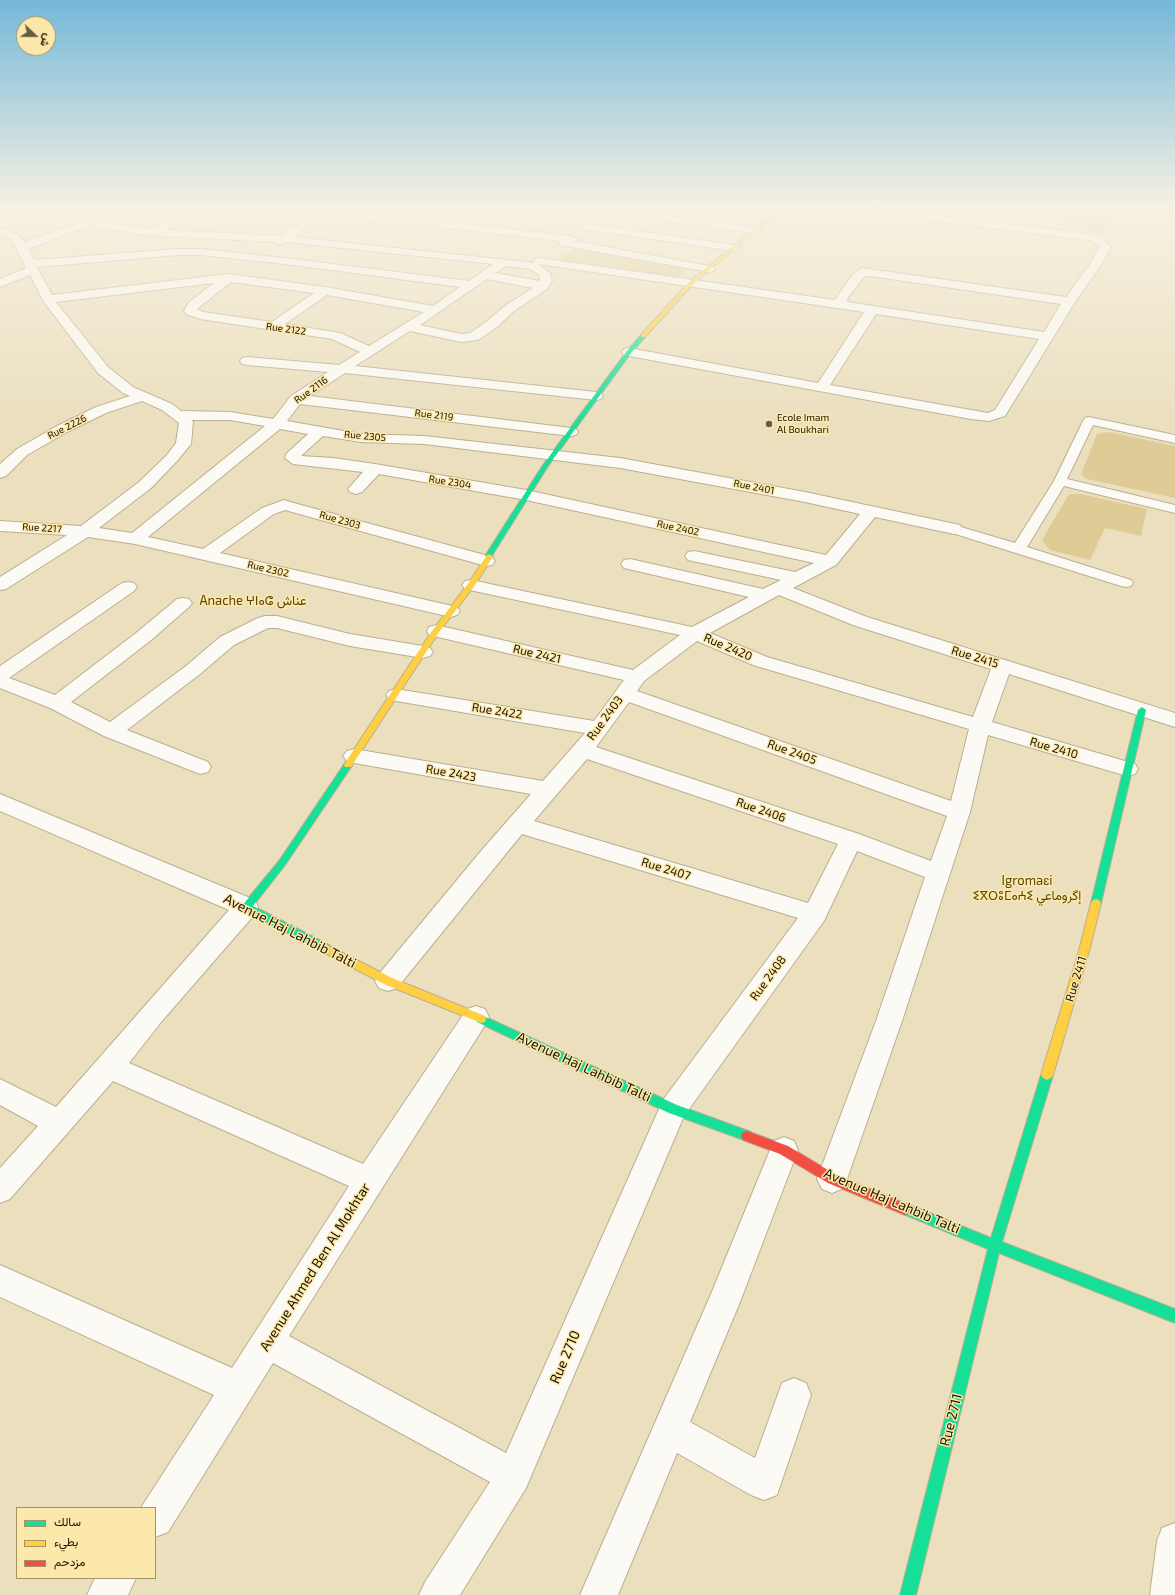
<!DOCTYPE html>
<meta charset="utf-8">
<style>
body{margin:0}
#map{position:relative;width:1175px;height:1595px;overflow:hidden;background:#ebdfbe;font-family:"Exo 2",Vazirmatn,sans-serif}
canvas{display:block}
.legend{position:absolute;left:16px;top:1507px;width:140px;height:72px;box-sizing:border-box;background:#fde8ac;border:1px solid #a39467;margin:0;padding:5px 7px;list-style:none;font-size:12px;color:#1d1500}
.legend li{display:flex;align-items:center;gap:8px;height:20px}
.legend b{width:20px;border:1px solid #a39467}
.north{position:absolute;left:16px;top:16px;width:40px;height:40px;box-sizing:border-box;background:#fde8ac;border:1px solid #a39467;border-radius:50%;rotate:112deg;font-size:11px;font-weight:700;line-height:16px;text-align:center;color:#1d1500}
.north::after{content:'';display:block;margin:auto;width:14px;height:18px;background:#655c42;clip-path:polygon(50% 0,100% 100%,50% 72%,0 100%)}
</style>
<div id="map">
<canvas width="1175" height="1595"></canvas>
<ul class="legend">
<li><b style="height:5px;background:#16e098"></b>سالك</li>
<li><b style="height:5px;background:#ffcf43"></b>بطيء</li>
<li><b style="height:5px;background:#f24e42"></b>مزدحم</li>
</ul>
<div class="north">ش</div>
</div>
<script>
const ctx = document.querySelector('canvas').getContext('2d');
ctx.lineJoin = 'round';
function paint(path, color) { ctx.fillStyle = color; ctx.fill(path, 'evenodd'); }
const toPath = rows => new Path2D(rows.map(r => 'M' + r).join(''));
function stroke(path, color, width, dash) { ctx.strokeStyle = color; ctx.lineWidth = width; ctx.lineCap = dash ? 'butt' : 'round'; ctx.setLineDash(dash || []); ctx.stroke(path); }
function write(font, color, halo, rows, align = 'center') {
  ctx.font = font + ' "Exo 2",Vazirmatn,"Noto Sans Tifinagh",sans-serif'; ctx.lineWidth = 3; ctx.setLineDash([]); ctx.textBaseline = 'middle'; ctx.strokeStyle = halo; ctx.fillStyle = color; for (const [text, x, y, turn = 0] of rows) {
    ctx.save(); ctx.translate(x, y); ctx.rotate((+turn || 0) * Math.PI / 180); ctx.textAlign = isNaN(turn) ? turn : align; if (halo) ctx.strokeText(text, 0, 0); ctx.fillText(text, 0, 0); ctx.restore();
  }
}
const green = toPath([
 [1075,206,1100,206,1122,208,1106,234,1064,227],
 [577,247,689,268,679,277,558,260],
 [1109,432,1175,446,1175,498,1087,479,1081,474,1097,434],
 [1069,494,1081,494,1147,509,1141,536,1105,528,1090,560,1050,550,1042,540]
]);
const lane = toPath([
 [1153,206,1175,206,1175,211,1157,209,1153,206],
 [1089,417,1175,435,1175,443,1093,425,1067,479,1175,505,1175,513,1064,486,1027,547,1131,580,1133,583,1131,586,1126,587,1121,586,949,532,947,529,949,526,954,525,1015,543,1054,481,1083,421,1085,418,1089,417]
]);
const street = toPath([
 [28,206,43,206,42,208,32,211,27,208,28,206],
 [118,206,130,206,108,223,155,229,184,206,195,206,167,230,281,236,313,213,297,211,228,209,223,206,304,206,320,208,324,206,335,206,332,210,371,215,387,206,399,206,381,219,371,221,324,215,294,237,535,263,533,261,535,259,539,258,835,300,853,274,862,268,1066,297,1090,264,1099,247,1094,242,1087,240,838,209,834,208,833,206,861,206,1089,234,1102,238,1111,247,1101,265,1075,302,1005,416,989,421,971,419,629,356,624,355,622,352,624,349,629,348,818,383,864,312,538,264,550,273,552,281,547,289,514,311,496,328,478,340,461,342,410,331,355,366,596,392,601,393,603,396,601,399,596,400,345,373,310,396,571,428,576,429,578,432,576,435,571,436,300,404,287,421,361,434,424,436,620,458,805,492,960,525,962,529,960,533,954,534,875,517,836,565,793,588,867,617,1175,713,1175,727,1009,674,992,722,1135,764,1138,769,1135,774,1127,776,988,735,970,812,902,1021,847,1179,842,1189,832,1193,822,1189,817,1179,876,1021,925,877,857,851,824,921,684,1116,526,1488,460,1595,419,1595,425,1582,490,1482,273,1363,168,1532,155,1537,155,1508,141,1508,142,1506,214,1395,0,1297,0,1265,232,1368,349,1186,113,1081,10,1199,0,1203,0,1168,38,1126,0,1105,0,1079,56,1107,229,910,0,811,0,794,255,900,258,907,255,914,162,1021,129,1063,363,1164,467,1009,476,1006,485,1009,489,1017,485,1025,289,1336,506,1453,663,1100,798,918,522,834,397,988,388,991,379,988,375,981,379,974,481,851,531,794,354,763,347,761,343,756,347,751,354,749,543,781,585,733,396,701,389,699,386,695,389,691,396,689,594,721,624,680,429,635,427,631,429,627,436,625,633,670,680,635,465,589,462,585,465,581,471,580,692,627,749,597,624,568,621,564,624,560,630,559,763,589,781,580,688,560,685,556,688,552,694,551,795,572,814,563,526,500,379,474,362,492,356,494,350,492,348,489,363,472,293,464,285,458,286,454,308,434,280,429,148,537,203,549,262,508,284,500,290,502,492,557,495,561,492,565,486,566,285,510,274,514,220,553,457,607,460,611,457,615,451,617,135,544,88,537,6,589,0,590,0,577,67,535,0,531,0,521,81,526,139,482,167,455,176,443,179,423,162,410,142,401,106,413,67,432,27,455,6,476,0,478,0,464,17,449,57,426,96,407,130,396,123,393,98,373,44,302,30,275,0,287,0,279,26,268,13,242,9,238,0,235,0,228,17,234,24,242,74,224,92,220,97,221,118,206],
 [92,226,144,235,274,242,275,244,279,245,286,242,493,264,469,281,293,259,201,249,178,249,34,260,28,249,81,229,92,226],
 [178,255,201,255,293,265,460,287,433,306,325,287,228,274,52,295,37,267,178,255],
 [506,266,530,269,539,275,540,281,495,273,506,266],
 [865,276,870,276,1061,304,1044,332,847,302,848,297,865,276],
 [487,279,533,288,506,305,486,322,470,333,461,334,420,325,487,279],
 [231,282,314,293,272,322,203,312,197,309,231,282],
 [214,283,189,302,184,311,186,314,200,319,332,339,360,352,339,365,247,357,242,358,240,361,242,364,247,365,328,372,291,396,273,419,230,412,181,411,172,404,133,387,108,367,56,302,214,283],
 [327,295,424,312,369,346,340,333,285,324,327,295],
 [876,314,1039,339,995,410,988,413,830,385,876,314],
 [192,420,230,420,265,426,132,533,99,528,151,488,177,461,191,444,193,422,192,420],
 [323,436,361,442,424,444,620,468,805,502,860,514,826,555,526,490,375,464,333,458,301,456,323,436],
 [779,595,853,625,991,669,973,717,767,657,710,633,779,595],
 [697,641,753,665,969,729,951,801,637,691,644,681,697,641],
 [629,702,947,816,931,861,859,834,596,747,629,702],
 [587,759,838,844,808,903,534,821,587,759],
 [449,206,461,206,441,221,571,236,577,239,575,241,709,266,713,267,715,269,713,271,709,272,565,246,561,245,559,243,561,241,438,227,431,224,430,222,432,217,449,206],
 [472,206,499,206,522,209,532,206,544,206,534,213,522,215,477,209,472,206],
 [610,208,755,227,760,230,755,233,606,213,605,211,610,208],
 [588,224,734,245,740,248,734,251,584,229,583,227,584,225,588,224],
 [128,582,134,583,137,587,134,591,9,678,55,695,136,633,177,599,183,598,189,599,192,603,189,607,150,641,71,702,110,722,186,666,220,637,258,618,265,616,277,616,350,634,423,646,430,648,433,652,430,656,423,658,350,646,277,628,268,628,234,645,200,674,127,730,208,762,211,767,208,772,200,774,104,736,50,708,0,688,0,666,122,583,128,582],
 [784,1137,794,1141,798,1150,740,1302,690,1422,755,1458,782,1383,794,1378,806,1383,811,1395,777,1495,764,1500,751,1495,677,1453,618,1595,580,1595,711,1294,770,1150,774,1141,784,1137],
 [1175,1523,1175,1595,1150,1595,1157,1541,1162,1528,1175,1523],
 [95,1578,136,1578,128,1595,87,1595,95,1578]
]);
const fast = toPath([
 [641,335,646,336,631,353,548,466,491,557,487,557,485,556,543,465,627,351,641,335],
 [1142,707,1146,710,1101,903,1099,906,1096,907,1093,906,1091,903,1138,710,1142,707],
 [348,762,352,765,351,767,285,865,253,906,329,945,330,948,329,951,325,952,243,910,241,907,279,861,345,763,348,762],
 [481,1015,677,1105,751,1132,753,1136,751,1140,747,1141,669,1113,477,1022,476,1019,477,1016,481,1015],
 [1047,1070,1051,1072,1053,1075,1002,1242,1175,1309,1175,1323,999,1253,916,1595,900,1595,988,1249,901,1213,899,1209,901,1205,905,1203,991,1238,1041,1075,1043,1072,1047,1070]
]);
const slow = toPath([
 [782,206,786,206,694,283,645,337,641,337,641,335,690,281,782,206],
 [489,554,493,556,475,585,439,632,351,767,345,767,344,765,345,763,432,631,468,584,487,555,489,554],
 [1096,899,1099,900,1101,903,1089,951,1053,1075,1051,1078,1047,1080,1043,1078,1041,1075,1079,951,1091,903,1093,900,1096,899],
 [325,944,392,978,485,1016,486,1019,485,1022,481,1023,384,984,321,951,320,948,321,945,325,944]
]);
const jam = toPath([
 [747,1131,788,1146,836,1175,909,1205,911,1209,909,1213,905,1215,828,1183,780,1154,743,1140,741,1136,743,1132,747,1131]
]);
const markers = [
 [769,424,4,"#655c42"]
];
const farStreetnames = [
 ["Rue 2122",286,329,8],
 ["Rue 2116",311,390,-36],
 ["Rue 2119",434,415,7],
 ["Rue 2226",67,427,-27],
 ["Rue 2305",365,436,5],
 ["Rue 2304",450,482,9],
 ["Rue 2401",754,487,11],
 ["Rue 2303",340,520,16],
 ["Rue 2217",42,528,4],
 ["Rue 2402",678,528,12],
 ["Rue 2302",268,569,13]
];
const farPoinames = [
 ["Ecole Imam",777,418],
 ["Al Boukhari",777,430]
];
const streetNames = [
 ["Rue 2420",728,647,23],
 ["Rue 2421",537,654,13],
 ["Rue 2415",975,657,17],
 ["Rue 2422",497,711,9],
 ["Rue 2403",605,718,-54],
 ["Rue 2410",1054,748,16],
 ["Rue 2405",792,752,20],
 ["Rue 2423",451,773,10],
 ["Rue 2406",761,810,19],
 ["Rue 2407",666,869,17],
 ["Rue 2408",768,978,-54],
 ["Rue 2411",1076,979,-73]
];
const neighbourhoodNames = [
 ["Anache ⵖⵏⴰⵛ عناش",253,601],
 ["Igromaɛi",1027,881],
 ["ⵉⴳⵔⵓⵎⴰⵄⵉ إگروماعي",1027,896]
];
const nearStreetnames = [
 ["Avenue Haj Lahbib Talti",290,931,27],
 ["Avenue Haj Lahbib Talti",584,1067,25],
 ["Avenue Haj Lahbib Talti",892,1201,23],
 ["Avenue Ahmed Ben Al Mokhtar",315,1267,-58],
 ["Rue 2710",565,1357,-67],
 ["Rue 2711",951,1420,-76]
];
paint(green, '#decb96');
stroke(lane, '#baaf92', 2);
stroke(street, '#baaf92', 2);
stroke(fast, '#baaf92', 2);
stroke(slow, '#baaf92', 2);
stroke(jam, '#baaf92', 2);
paint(lane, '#fcfaf5');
paint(street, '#fcfaf5');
paint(fast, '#16e098');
paint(slow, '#ffcf43');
paint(jam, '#f24e42');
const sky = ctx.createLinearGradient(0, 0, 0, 429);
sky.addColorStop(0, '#75b8d9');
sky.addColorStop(0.48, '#f6f1e2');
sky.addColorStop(1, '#f6f1e200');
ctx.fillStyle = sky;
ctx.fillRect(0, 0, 1175, 429);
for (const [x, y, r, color] of markers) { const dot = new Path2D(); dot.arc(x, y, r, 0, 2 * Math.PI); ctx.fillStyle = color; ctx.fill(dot); stroke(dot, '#fde8ac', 1.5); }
write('10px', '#1d1500', '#fde8ac', farStreetnames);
write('10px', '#1d1500', '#fde8ac', farPoinames, 'left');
write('12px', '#1d1500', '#fde8ac', streetNames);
write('13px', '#5a4706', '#fde8ac', neighbourhoodNames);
write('14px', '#1d1500', '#fde8ac', nearStreetnames);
</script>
